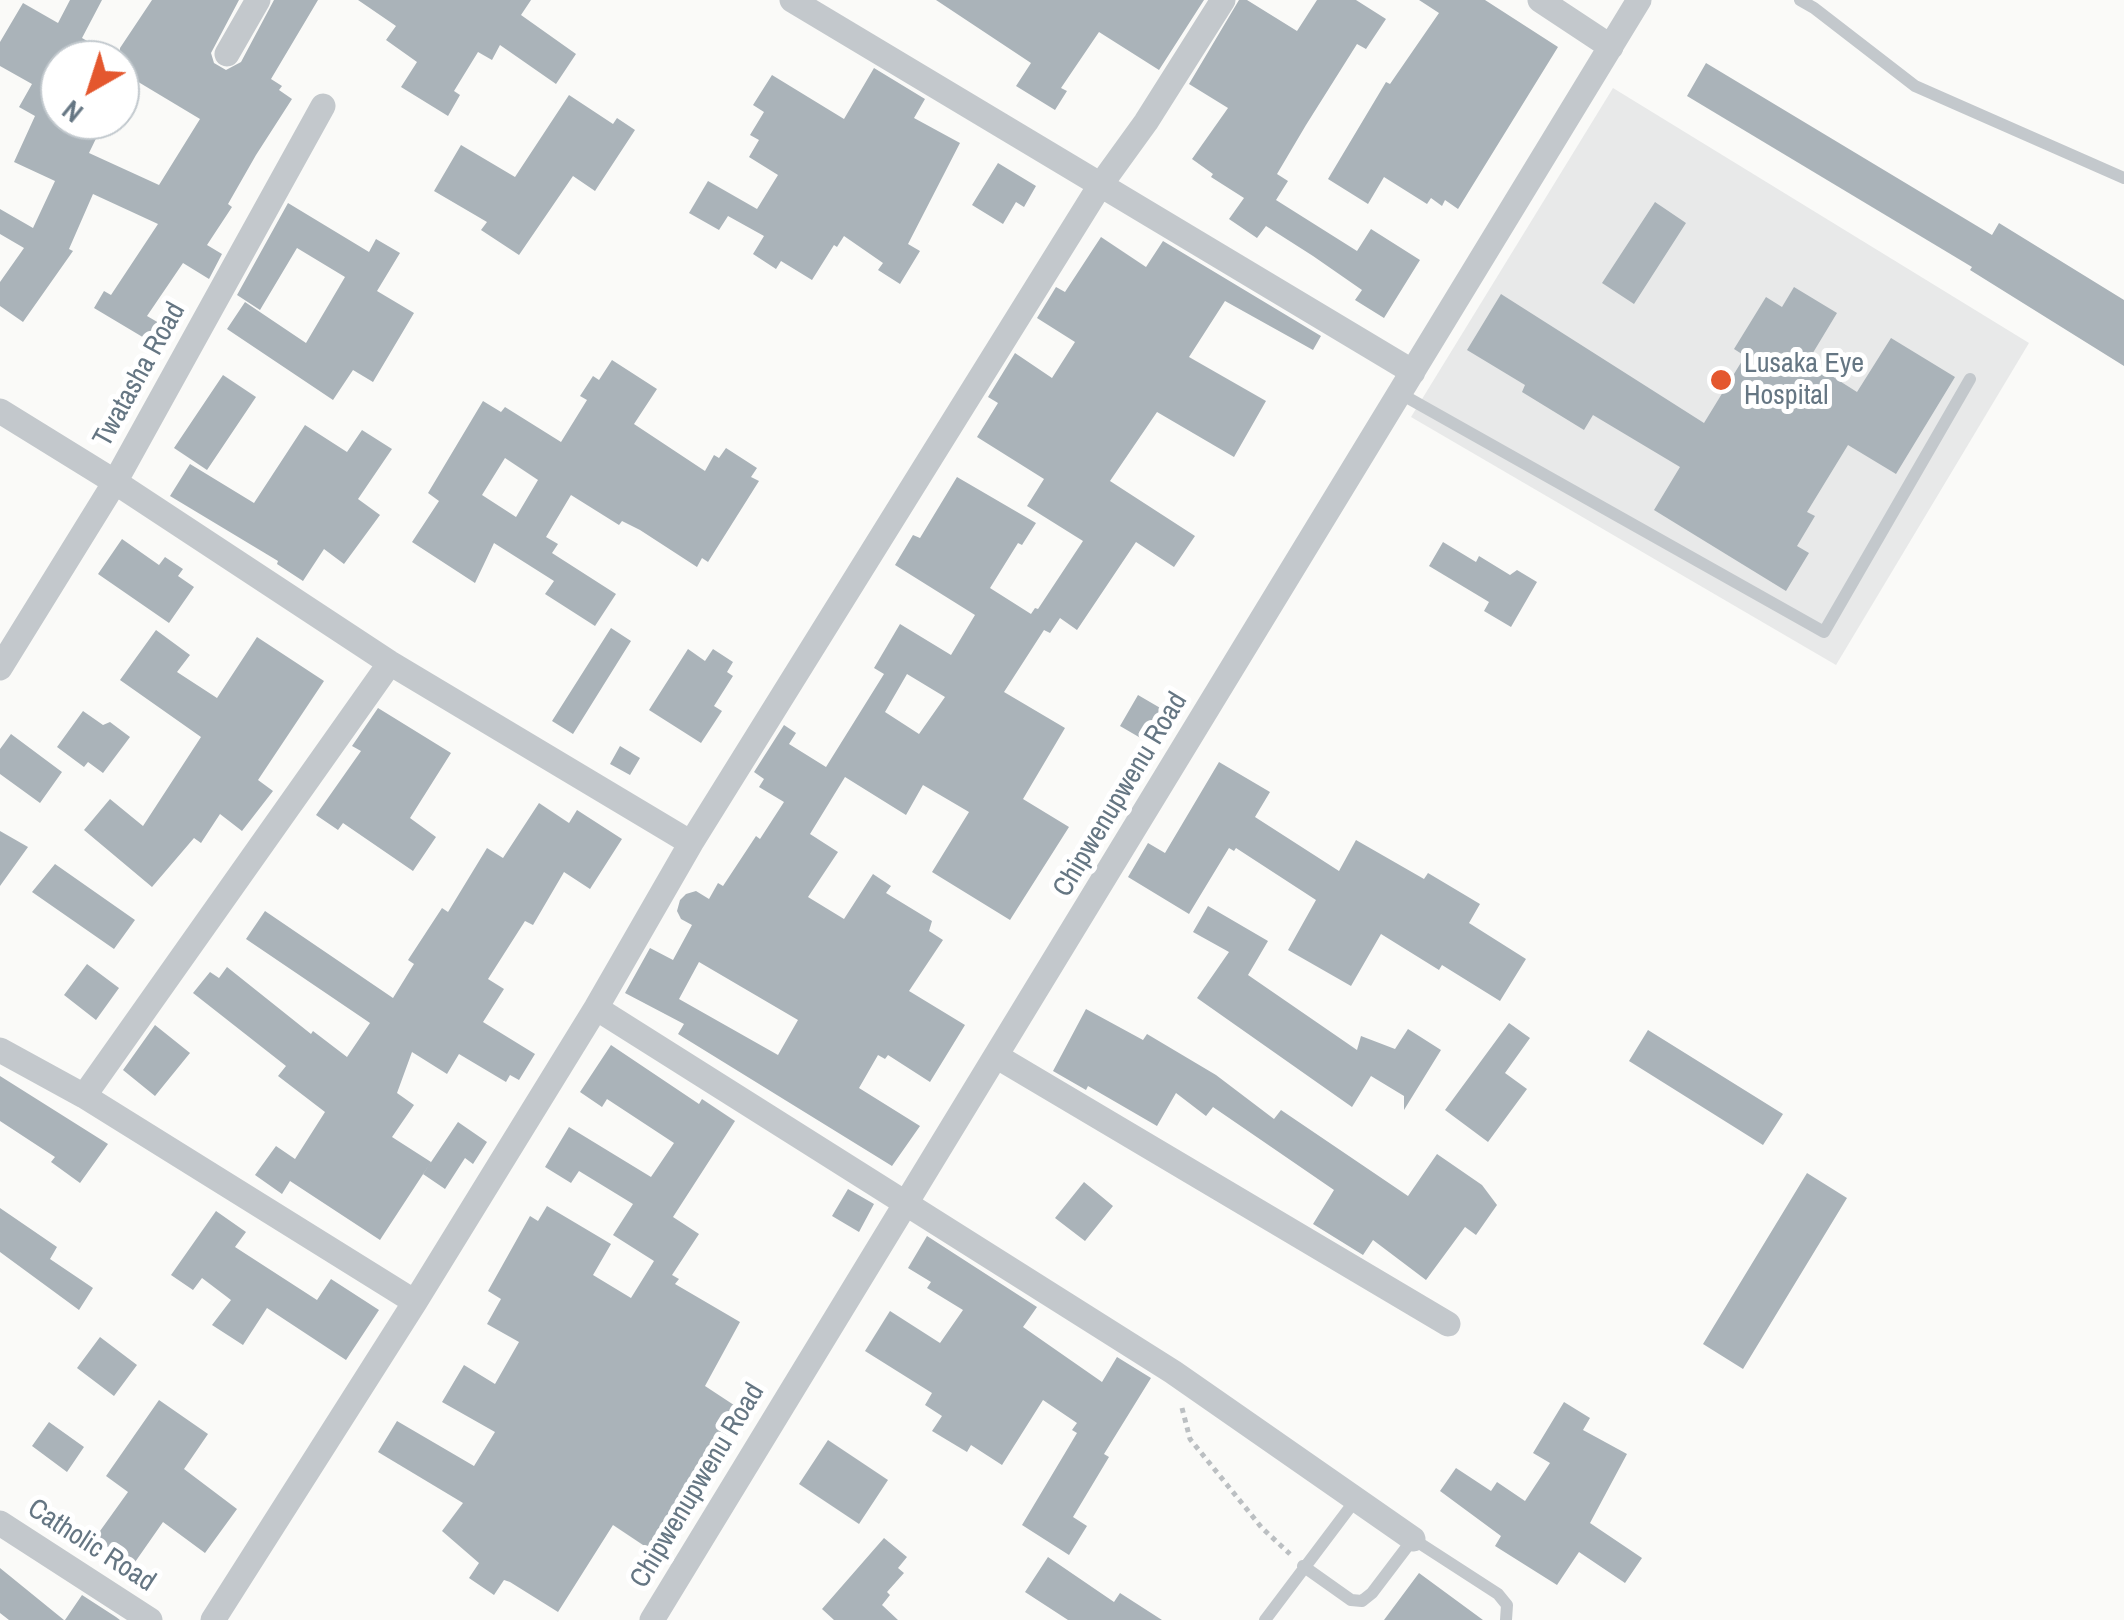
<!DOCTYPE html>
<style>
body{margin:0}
#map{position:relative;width:2124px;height:1620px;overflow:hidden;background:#fafaf8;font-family:"Archivo Narrow",sans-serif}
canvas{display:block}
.north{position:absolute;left:40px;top:40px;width:100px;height:100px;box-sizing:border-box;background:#fff;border:2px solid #c1c8cd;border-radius:50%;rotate:219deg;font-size:28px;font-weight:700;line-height:40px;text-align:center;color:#657683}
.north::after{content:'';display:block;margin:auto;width:35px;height:45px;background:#e4572e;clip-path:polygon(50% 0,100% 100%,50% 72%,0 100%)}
</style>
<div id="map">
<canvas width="2124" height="1620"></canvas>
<div class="north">N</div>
</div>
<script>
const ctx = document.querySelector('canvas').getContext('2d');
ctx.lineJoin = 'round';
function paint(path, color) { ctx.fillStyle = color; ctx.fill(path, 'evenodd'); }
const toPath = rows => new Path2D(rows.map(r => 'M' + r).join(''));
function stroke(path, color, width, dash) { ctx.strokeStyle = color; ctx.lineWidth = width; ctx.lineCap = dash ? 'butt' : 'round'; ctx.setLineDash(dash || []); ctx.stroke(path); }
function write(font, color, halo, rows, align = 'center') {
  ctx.font = font + ' "Archivo Narrow",sans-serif'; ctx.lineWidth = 10; ctx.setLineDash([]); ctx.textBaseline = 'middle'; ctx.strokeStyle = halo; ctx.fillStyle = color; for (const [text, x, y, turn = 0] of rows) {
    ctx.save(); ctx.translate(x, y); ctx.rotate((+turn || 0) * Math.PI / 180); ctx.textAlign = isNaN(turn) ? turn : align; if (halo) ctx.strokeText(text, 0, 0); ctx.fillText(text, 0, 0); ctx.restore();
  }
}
const built = toPath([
 [1613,88,2029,343,1836,665,1411,417]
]);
const building = toPath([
 [70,0,102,0,82,38,120,60,60,60,60,120,105,120,89,153,159,185,200,119,120,71,120,48,152,0,239,0,211,53,214,63,226,70,241,62,274,0,318,0,271,79,282,86,279,90,292,99,256,155,228,204,232,207,207,245,222,254,209,279,183,263,147,316,166,327,156,345,94,308,104,291,111,295,158,224,93,194,69,249,73,251,23,322,0,306,0,282,24,248,0,234,0,209,33,228,55,181,14,162,35,116,19,107,32,84,0,66,0,42,23,3,58,23],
 [358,0,531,0,521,15,576,54,556,84,500,45,492,60,478,52,454,91,460,95,448,116,401,87,417,62,386,40,396,26],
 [936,0,1204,0,1159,70,1099,32,1061,88,1067,91,1055,110,1016,86,1031,63],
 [1239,0,1247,0,1297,31,1317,0,1356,0,1386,19,1366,49,1357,44,1306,125,1277,174,1288,181,1276,200,1357,251,1371,229,1420,260,1384,318,1355,300,1362,290,1313,256,1266,226,1257,238,1229,219,1244,198,1211,177,1213,174,1192,159,1228,108,1189,84],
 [1419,0,1485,0,1558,47,1458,209,1445,200,1442,206,1431,198,1427,204,1384,177,1368,204,1328,179,1386,82,1390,84,1439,13],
 [1706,63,1992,235,1999,223,2124,300,2124,366,1970,270,1972,267,1687,96],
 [874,68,925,99,914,118,960,143,908,244,920,251,900,284,878,270,883,263,844,236,837,247,834,245,812,280,781,261,776,269,753,254,764,236,728,216,719,230,689,213,708,181,757,209,778,175,749,157,759,140,750,135,764,112,753,105,772,75,844,119],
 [569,95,613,124,617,118,635,130,595,191,573,176,519,255,481,230,487,222,434,191,461,145,515,177],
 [998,163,1036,186,1024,207,1016,202,1003,224,972,205],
 [1655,202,1686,223,1634,304,1602,283],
 [288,203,369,252,376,239,400,253,377,291,414,313,373,382,353,370,333,400,227,329,245,302,306,343,345,277,297,248,260,310,237,295],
 [1101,237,1146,267,1163,241,1321,336,1313,350,1225,301,1189,357,1266,401,1234,457,1157,412,1110,481,1195,536,1174,567,1136,542,1077,630,1060,618,1050,633,1044,630,1004,692,1065,728,1023,799,1069,827,1010,920,932,872,969,812,923,785,906,815,845,777,810,834,838,852,808,897,844,919,873,874,891,886,886,893,932,921,929,931,943,940,909,991,965,1025,930,1082,888,1055,885,1059,878,1055,859,1088,920,1126,892,1166,678,1034,684,1024,625,993,650,948,673,960,692,925,681,919,677,911,680,900,686,894,696,891,709,899,718,883,723,886,756,836,760,839,784,802,759,787,764,779,754,772,784,725,796,733,789,744,826,767,884,674,874,668,900,624,951,655,975,615,895,565,913,535,920,538,957,477,1036,523,1022,545,1018,543,990,588,1031,614,1035,608,1038,609,1083,541,1027,506,1044,479,977,437,998,403,988,397,1015,353,1052,378,1075,342,1037,318,1056,287,1065,292],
 [907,674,945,697,919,734,885,712],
 [699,962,798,1020,778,1055,679,999],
 [1794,287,1837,313,1808,361,1857,392,1891,338,1955,377,1896,474,1848,445,1807,512,1815,516,1797,546,1809,553,1786,591,1654,510,1680,467,1593,415,1584,430,1522,392,1525,385,1467,350,1501,294,1704,423,1745,356,1734,349,1766,297,1782,307],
 [612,360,657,389,634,424,705,471,714,455,719,458,726,448,757,468,751,477,759,481,708,562,702,558,697,567,640,530,622,521,619,525,571,495,546,537,558,544,552,553,616,594,595,626,545,594,554,581,494,543,475,583,412,542,439,501,428,493,483,401,501,412,505,407,561,442,587,400,580,396,593,376,599,380],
 [505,458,538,480,516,517,482,495],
 [223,375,256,397,207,470,174,448],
 [305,425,347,452,362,430,392,449,358,499,380,515,344,564,324,549,303,581,277,564,278,561,170,496,190,464,254,503],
 [122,539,159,565,165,557,183,569,178,576,194,587,169,623,98,574],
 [1443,542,1476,562,1479,556,1510,575,1517,570,1537,582,1511,627,1484,611,1489,602,1429,566],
 [611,628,631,641,573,734,552,721],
 [156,630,190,655,177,672,217,698,257,637,324,681,258,780,273,791,242,831,220,814,201,843,194,838,152,887,84,830,110,799,143,826,201,737,120,680],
 [688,649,705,661,713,649,733,662,727,672,733,676,714,706,722,711,701,743,649,710],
 [1138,695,1162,709,1144,740,1120,726],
 [378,708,451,753,410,818,436,837,413,871,343,823,338,830,316,815,361,751,352,746],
 [83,711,103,725,110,722,130,737,103,773,88,762,84,767,57,747],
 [11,734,62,772,40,803,0,774,0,749],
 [620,746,640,758,630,775,610,764],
 [1219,762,1270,792,1255,817,1339,871,1356,840,1424,879,1428,873,1480,904,1469,923,1526,959,1500,1001,1442,965,1439,970,1381,934,1351,986,1288,950,1316,900,1236,848,1234,851,1229,848,1189,914,1128,877,1148,843,1165,853],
 [539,803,569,823,577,810,622,839,590,889,564,872,533,925,525,921,488,979,504,989,483,1022,535,1054,519,1080,510,1075,506,1082,459,1054,447,1074,412,1052,397,1093,414,1105,392,1137,431,1162,380,1240,290,1181,282,1194,255,1175,276,1146,295,1159,325,1112,278,1076,286,1066,193,993,210,972,219,978,227,967,311,1034,313,1031,347,1057,370,1023,246,939,265,911,393,998,414,964,408,960,442,908,448,912,487,848,503,858],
 [0,831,28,847,0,886],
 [55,864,135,920,114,949,32,892],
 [1208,906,1268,941,1248,975,1357,1050,1361,1036,1395,1049,1408,1029,1441,1050,1404,1110,1404,1096,1371,1076,1352,1107,1197,998,1229,952,1193,932],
 [87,964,119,988,96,1020,64,995],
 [1086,1009,1143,1040,1147,1034,1216,1075,1274,1119,1281,1110,1408,1196,1437,1154,1482,1185,1497,1205,1476,1235,1465,1227,1426,1280,1373,1240,1363,1255,1313,1224,1334,1190,1213,1107,1206,1116,1176,1093,1157,1126,1088,1086,1086,1090,1053,1071],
 [1509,1023,1530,1038,1505,1073,1527,1089,1488,1142,1445,1110],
 [155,1025,190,1053,155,1096,123,1070],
 [1648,1030,1783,1114,1763,1145,1629,1061],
 [611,1045,699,1104,702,1099,735,1121,673,1217,699,1234,672,1275,679,1279,675,1284,740,1322,705,1386,743,1411,682,1508,688,1512,658,1555,613,1525,558,1612,510,1582,504,1580,494,1595,469,1578,479,1563,442,1531,463,1503,378,1452,397,1421,474,1466,495,1432,442,1402,464,1365,495,1384,519,1342,487,1324,501,1299,488,1291,530,1216,538,1221,547,1206,611,1244,593,1275,631,1298,654,1261,613,1235,633,1204,579,1171,571,1183,545,1167,569,1127,651,1177,674,1143,607,1099,602,1107,580,1092],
 [0,1076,108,1144,80,1183,51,1162,55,1157,0,1121],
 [458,1122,487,1142,473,1164,465,1158,445,1189,423,1174],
 [1807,1173,1847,1198,1743,1369,1703,1344],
 [1084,1182,1113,1206,1085,1241,1055,1218],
 [848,1189,874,1204,859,1232,832,1216],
 [0,1208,57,1247,50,1259,93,1288,79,1310,0,1252],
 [216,1211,246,1232,235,1247,317,1300,331,1279,379,1310,346,1360,267,1308,243,1345,212,1325,231,1300,202,1278,193,1290,171,1275],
 [927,1236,1037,1307,1023,1327,1102,1382,1117,1357,1151,1378,1104,1454,1109,1457,1073,1517,1087,1526,1069,1555,1022,1525,1077,1433,1072,1430,1077,1423,1043,1400,1002,1465,971,1445,967,1452,932,1431,942,1416,925,1405,932,1393,865,1351,890,1311,940,1343,963,1310,927,1288,931,1282,908,1268],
 [100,1337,137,1365,114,1396,77,1368],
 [159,1400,208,1434,184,1469,237,1509,205,1553,163,1522,133,1565,95,1538,128,1492,106,1476],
 [1564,1402,1590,1418,1583,1430,1627,1454,1590,1523,1642,1558,1625,1583,1579,1552,1557,1585,1495,1546,1501,1536,1440,1491,1456,1468,1491,1491,1497,1482,1525,1501,1550,1463,1533,1453],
 [49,1422,84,1447,67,1472,32,1446],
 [828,1440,888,1480,859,1524,799,1484],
 [884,1538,907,1557,898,1568,904,1573,887,1592,890,1595,882,1605,898,1620,834,1620,822,1609],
 [1048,1557,1114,1602,1120,1593,1162,1620,1068,1620,1025,1592],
 [0,1568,64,1620,9,1620,0,1613],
 [1419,1573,1483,1620,1384,1620],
 [82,1595,116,1617,120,1620,65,1620]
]);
const path = toPath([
 [1182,1408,1190,1439,1262,1528,1290,1554]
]);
const service = toPath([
 [1800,0,1814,8,1915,86,2124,178],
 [1401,394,1824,632,1970,379],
 [1303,1566,1351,1600,1362,1601,1372,1593,1413,1539,1498,1594,1507,1605,1506,1620],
 [1265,1620,1357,1498]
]);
const minor = toPath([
 [792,0,1413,372],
 [1540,0,1611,47],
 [227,54,258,0],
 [0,411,115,482,390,663,691,843],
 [0,668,115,482,323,106],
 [596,1008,1173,1372,1413,1539],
 [0,1050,84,1096,415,1302],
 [996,1056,1448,1324],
 [84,1096,390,663],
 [0,1523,150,1620],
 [213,1620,415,1302,596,1008,691,843,1099,187,1146,122,1223,0],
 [652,1620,1639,0]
]);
const markers = [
 [1721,380,12,"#e4572e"]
];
const poiNames = [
 ["Lusaka Eye",1744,364],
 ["Hospital",1744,396]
];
const streetNames = [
 ["Twatasha Road",140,375,-61],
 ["Chipwenupwenu Road",1121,795,-59],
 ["Chipwenupwenu Road",698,1486,-59],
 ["Catholic Road",91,1546,33]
];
paint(built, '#e8e9e9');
paint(building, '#aab3b9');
stroke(path, '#bbbfc2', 5, [5, 5]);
stroke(service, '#c3c8cc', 12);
stroke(minor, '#c3c8cc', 25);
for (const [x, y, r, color] of markers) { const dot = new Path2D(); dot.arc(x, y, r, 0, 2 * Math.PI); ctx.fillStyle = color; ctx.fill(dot); stroke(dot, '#fff', 4); }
write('28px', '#657683', '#fff', poiNames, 'left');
write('28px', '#657683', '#fff', streetNames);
</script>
